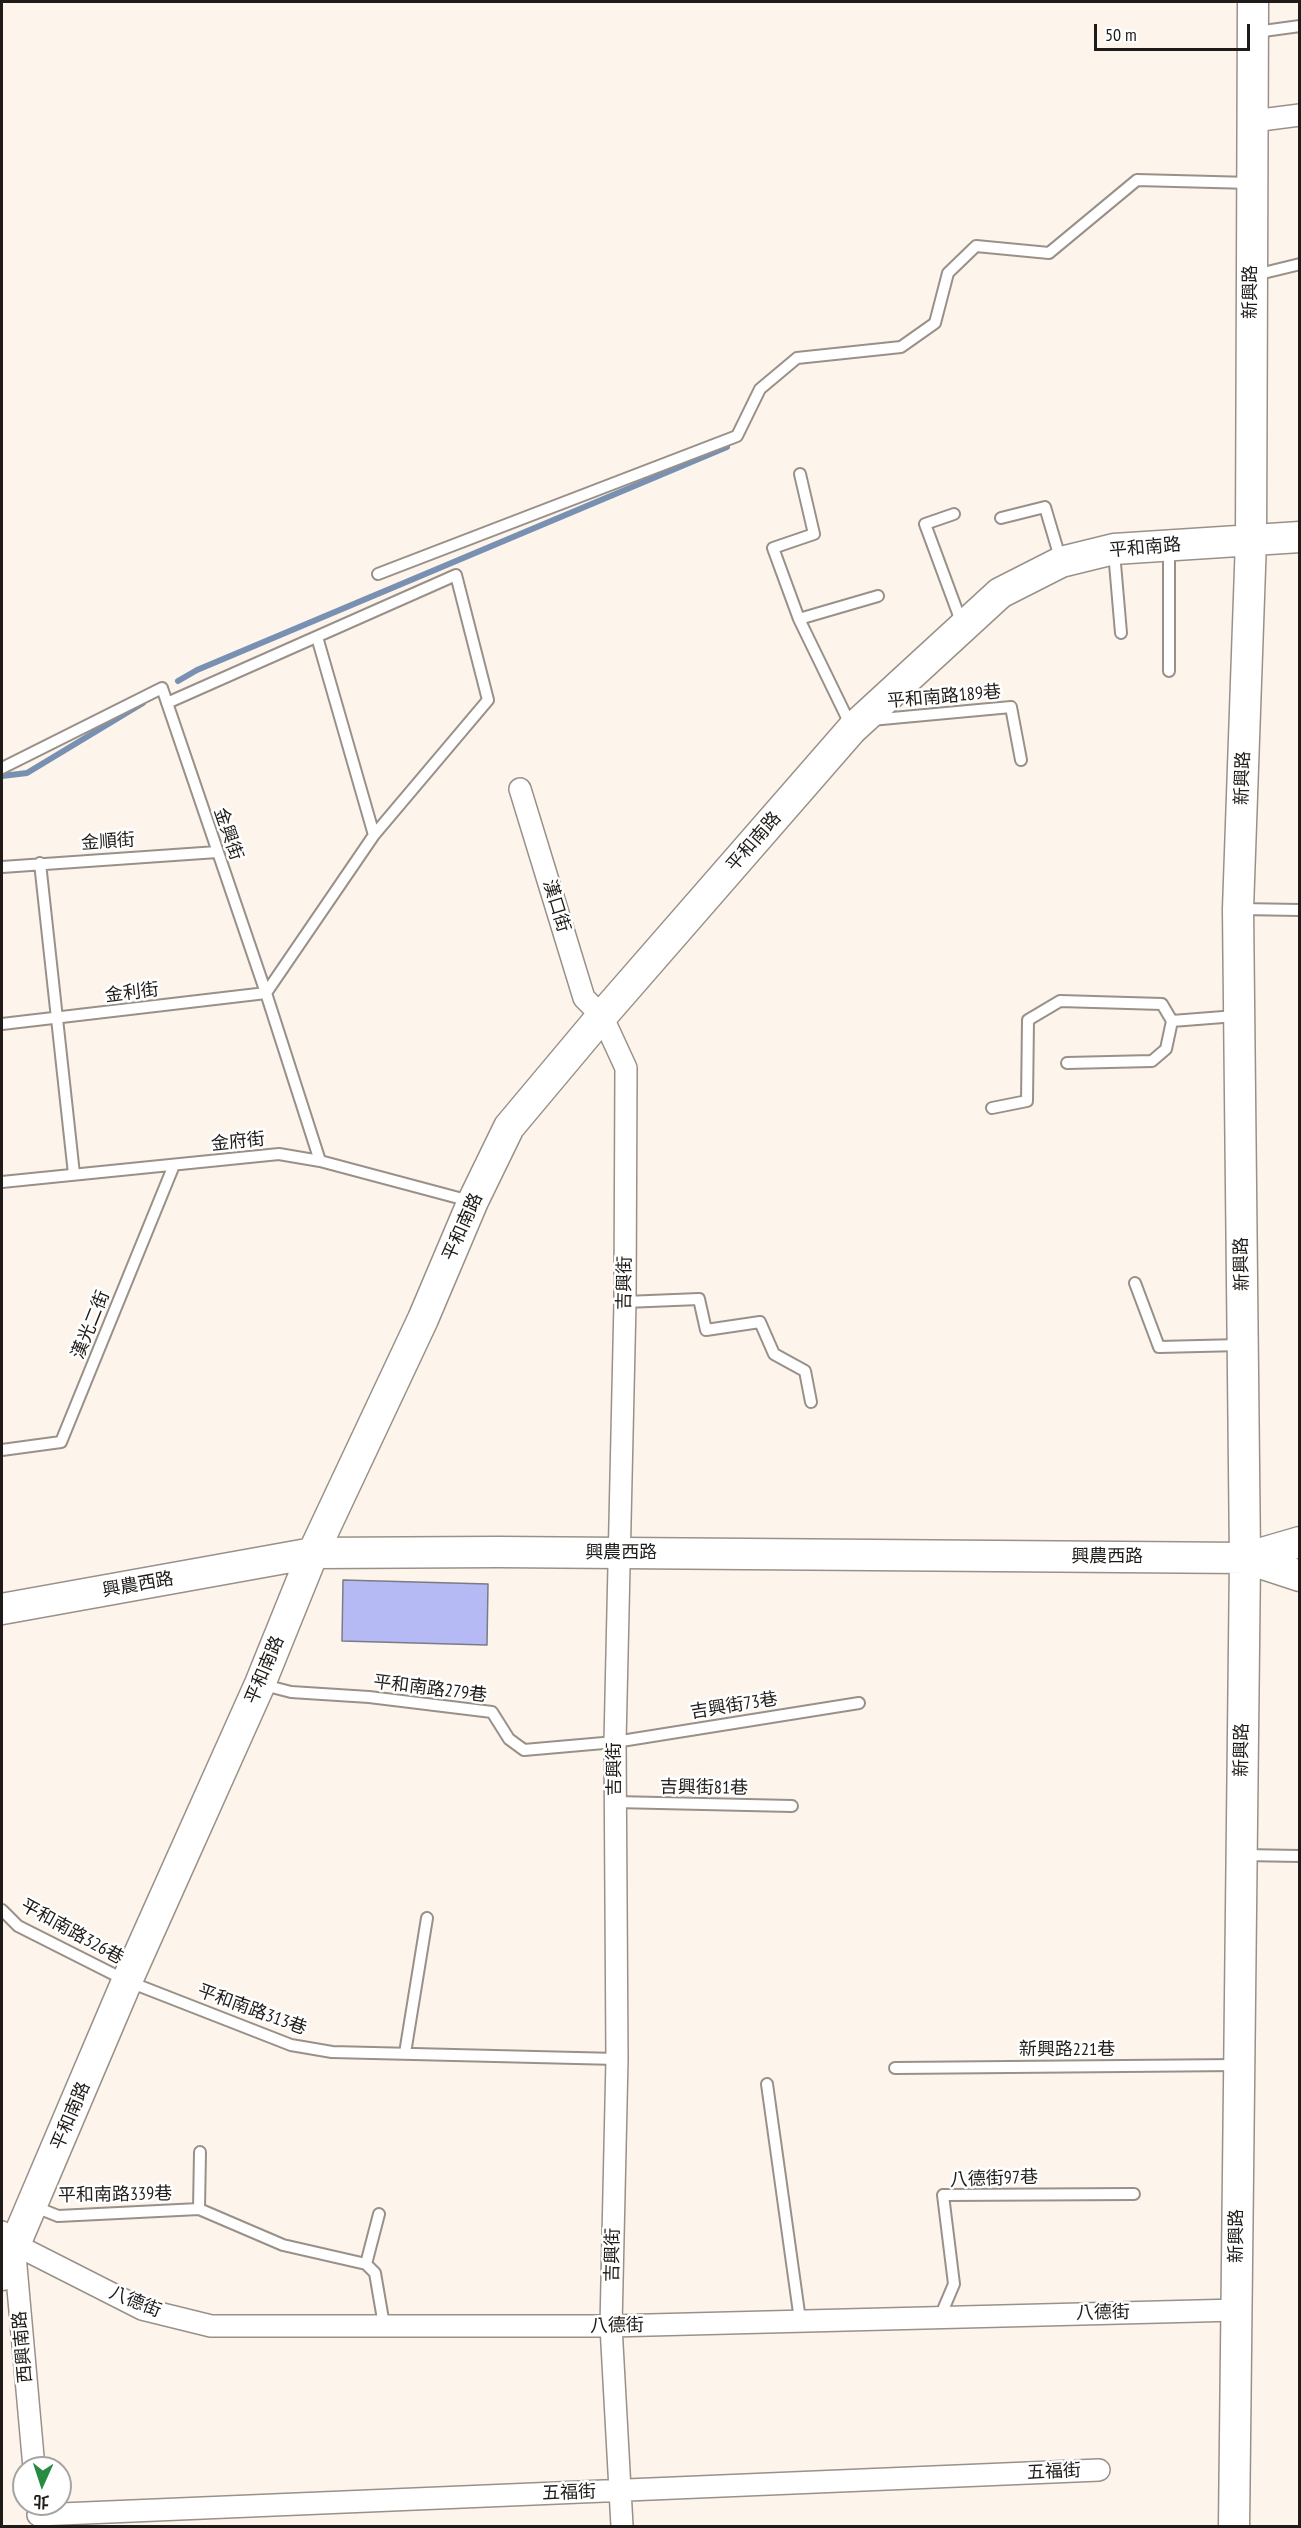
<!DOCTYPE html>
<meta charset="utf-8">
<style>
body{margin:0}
#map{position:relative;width:1301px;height:2528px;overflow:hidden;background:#fdf4eb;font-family:"PT Sans Narrow","Noto Sans TC",sans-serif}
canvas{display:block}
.frame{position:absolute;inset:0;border:3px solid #1e1b18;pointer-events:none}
.north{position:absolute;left:12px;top:2456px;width:60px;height:60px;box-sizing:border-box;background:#fff;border:2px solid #a5a4a3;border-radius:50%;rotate:183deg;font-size:16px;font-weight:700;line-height:24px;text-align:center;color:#1e1b18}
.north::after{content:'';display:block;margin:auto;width:21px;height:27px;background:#278c41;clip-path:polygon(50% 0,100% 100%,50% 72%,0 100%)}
.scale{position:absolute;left:1094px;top:24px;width:156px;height:27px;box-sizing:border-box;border:3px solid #1e1b18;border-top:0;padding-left:8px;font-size:18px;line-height:21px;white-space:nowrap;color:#1e1b18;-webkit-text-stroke:4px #fff;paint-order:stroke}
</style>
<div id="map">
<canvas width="1301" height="2528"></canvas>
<div class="frame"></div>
<div class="north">北</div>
<div class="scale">50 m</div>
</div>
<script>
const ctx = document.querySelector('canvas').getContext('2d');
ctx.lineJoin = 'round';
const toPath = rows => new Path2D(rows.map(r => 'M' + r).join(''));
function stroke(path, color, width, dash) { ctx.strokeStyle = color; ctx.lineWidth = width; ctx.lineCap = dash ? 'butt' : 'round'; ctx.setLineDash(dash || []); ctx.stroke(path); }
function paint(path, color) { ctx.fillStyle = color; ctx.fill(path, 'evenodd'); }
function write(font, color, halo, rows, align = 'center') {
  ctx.font = font + ' "PT Sans Narrow","Noto Sans TC",sans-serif'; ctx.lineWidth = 5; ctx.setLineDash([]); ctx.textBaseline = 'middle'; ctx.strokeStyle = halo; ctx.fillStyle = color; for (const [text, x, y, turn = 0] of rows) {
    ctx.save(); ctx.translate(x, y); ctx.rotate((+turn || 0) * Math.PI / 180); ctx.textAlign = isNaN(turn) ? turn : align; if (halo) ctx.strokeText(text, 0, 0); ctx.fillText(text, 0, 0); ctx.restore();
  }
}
const stream = toPath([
 [178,681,197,670,727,447],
 [2,776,27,773,143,703]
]);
const building = toPath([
 [343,1580,488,1584,487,1645,342,1641,343,1580]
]);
const lane = toPath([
 [1256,32,1300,26],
 [1255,275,1300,264],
 [800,474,814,534,773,548,799,619,851,726],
 [954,514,925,524,962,624],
 [1001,518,1045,507,1061,561],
 [1169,548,1169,671],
 [1114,552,1121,633],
 [378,574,737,436,760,389,797,358,901,347,935,323,948,273,976,246,1049,253,1137,180,1251,183],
 [799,619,878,596],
 [317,637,374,835],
 [871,720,1011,707,1021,760],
 [2,768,162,688,266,993,320,1161],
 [40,863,74,1174],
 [2,867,217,852],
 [1240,909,1300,910],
 [1172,1021,1236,1016],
 [2,1024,266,993,374,835,488,700,456,575,167,703],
 [992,1108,1027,1101,1028,1020,1060,1001,1162,1004,1172,1021,1166,1049,1152,1061,1067,1063],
 [2,1182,279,1154,320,1161,470,1201],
 [1135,1283,1159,1347,1240,1345],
 [625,1302,699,1299,706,1330,760,1322,774,1354,805,1371,811,1402],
 [2,1450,61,1442,174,1165],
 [260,1684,291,1692,369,1697,492,1712,509,1739,524,1750,615,1742,859,1703],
 [615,1802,792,1806],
 [1243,1855,1300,1856],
 [2,1910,18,1926,127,1981,291,2045,332,2052,617,2059],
 [405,2053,427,1918],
 [895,2068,1238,2065],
 [767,2084,800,2320],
 [200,2152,199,2209,283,2245,366,2264,375,2273,384,2325],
 [33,2206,58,2216,199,2209],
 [366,2264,379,2214],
 [940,2317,954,2284,943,2195,1134,2194]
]);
const street = toPath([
 [1253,121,1300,115],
 [520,789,584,998,602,1016,626,1068,625,1302,615,1742,617,2059,611,2326,622,2526],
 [2,2232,14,2244,34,2468],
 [14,2244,142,2309,211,2326,611,2326,1237,2310],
 [38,2515,1099,2470]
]);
const secondary = toPath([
 [1245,1558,1300,1576],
 [2,1609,313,1553,498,1552,1245,1558,1300,1542],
 [2,2275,127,1981,260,1684,313,1553,423,1319,473,1201,509,1127,602,1016,852,729,1000,593,1061,562,1114,549,1300,537],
 [1234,2526,1245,1558,1238,909,1251,540,1253,2]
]);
const streetNames = [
 ["新興路",1251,292,-90],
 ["平和南路",1145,548,-5],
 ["平和南路189巷",944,697,-5],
 ["新興路",1243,778,-88],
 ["金興街",228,834,71],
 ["金順街",108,842,-4],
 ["平和南路",754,842,-49],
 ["漢口街",556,906,73],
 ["金利街",132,993,-7],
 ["金府街",238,1142,-6],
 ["平和南路",463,1227,-66],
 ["新興路",1242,1264,-91],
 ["吉興街",625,1283,-89],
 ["漢光二街",91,1325,-68],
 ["興農西路",621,1553],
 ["興農西路",1107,1557],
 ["興農西路",138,1585,-10],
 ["平和南路",265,1670,-67],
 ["平和南路279巷",430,1689,7],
 ["吉興街73巷",734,1706,-9],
 ["新興路",1242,1750,-89],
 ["吉興街",615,1769,-90],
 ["吉興街81巷",704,1788,1],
 ["平和南路326巷",72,1932,29],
 ["平和南路313巷",252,2010,20],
 ["新興路221巷",1067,2050],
 ["平和南路",71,2116,-67],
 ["八德街97巷",994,2179,-2],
 ["平和南路339巷",115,2195,-1],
 ["新興路",1237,2236,-90],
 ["吉興街",613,2255,-89],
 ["八德街",135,2302,22],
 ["八德街",1103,2313,-1],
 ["八德街",617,2326,-1],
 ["西興南路",23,2347,-95],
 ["五福街",1054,2472,-3],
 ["五福街",569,2493,-2]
];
stroke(stream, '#7891b3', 6);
paint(building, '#b5baf5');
stroke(building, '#7a7b85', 1.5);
stroke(lane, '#999189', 14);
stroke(street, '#999189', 24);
stroke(secondary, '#999189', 33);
stroke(lane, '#fff', 10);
stroke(street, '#fff', 21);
stroke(secondary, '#fff', 30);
write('18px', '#1e1b18', '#fff', streetNames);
</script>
